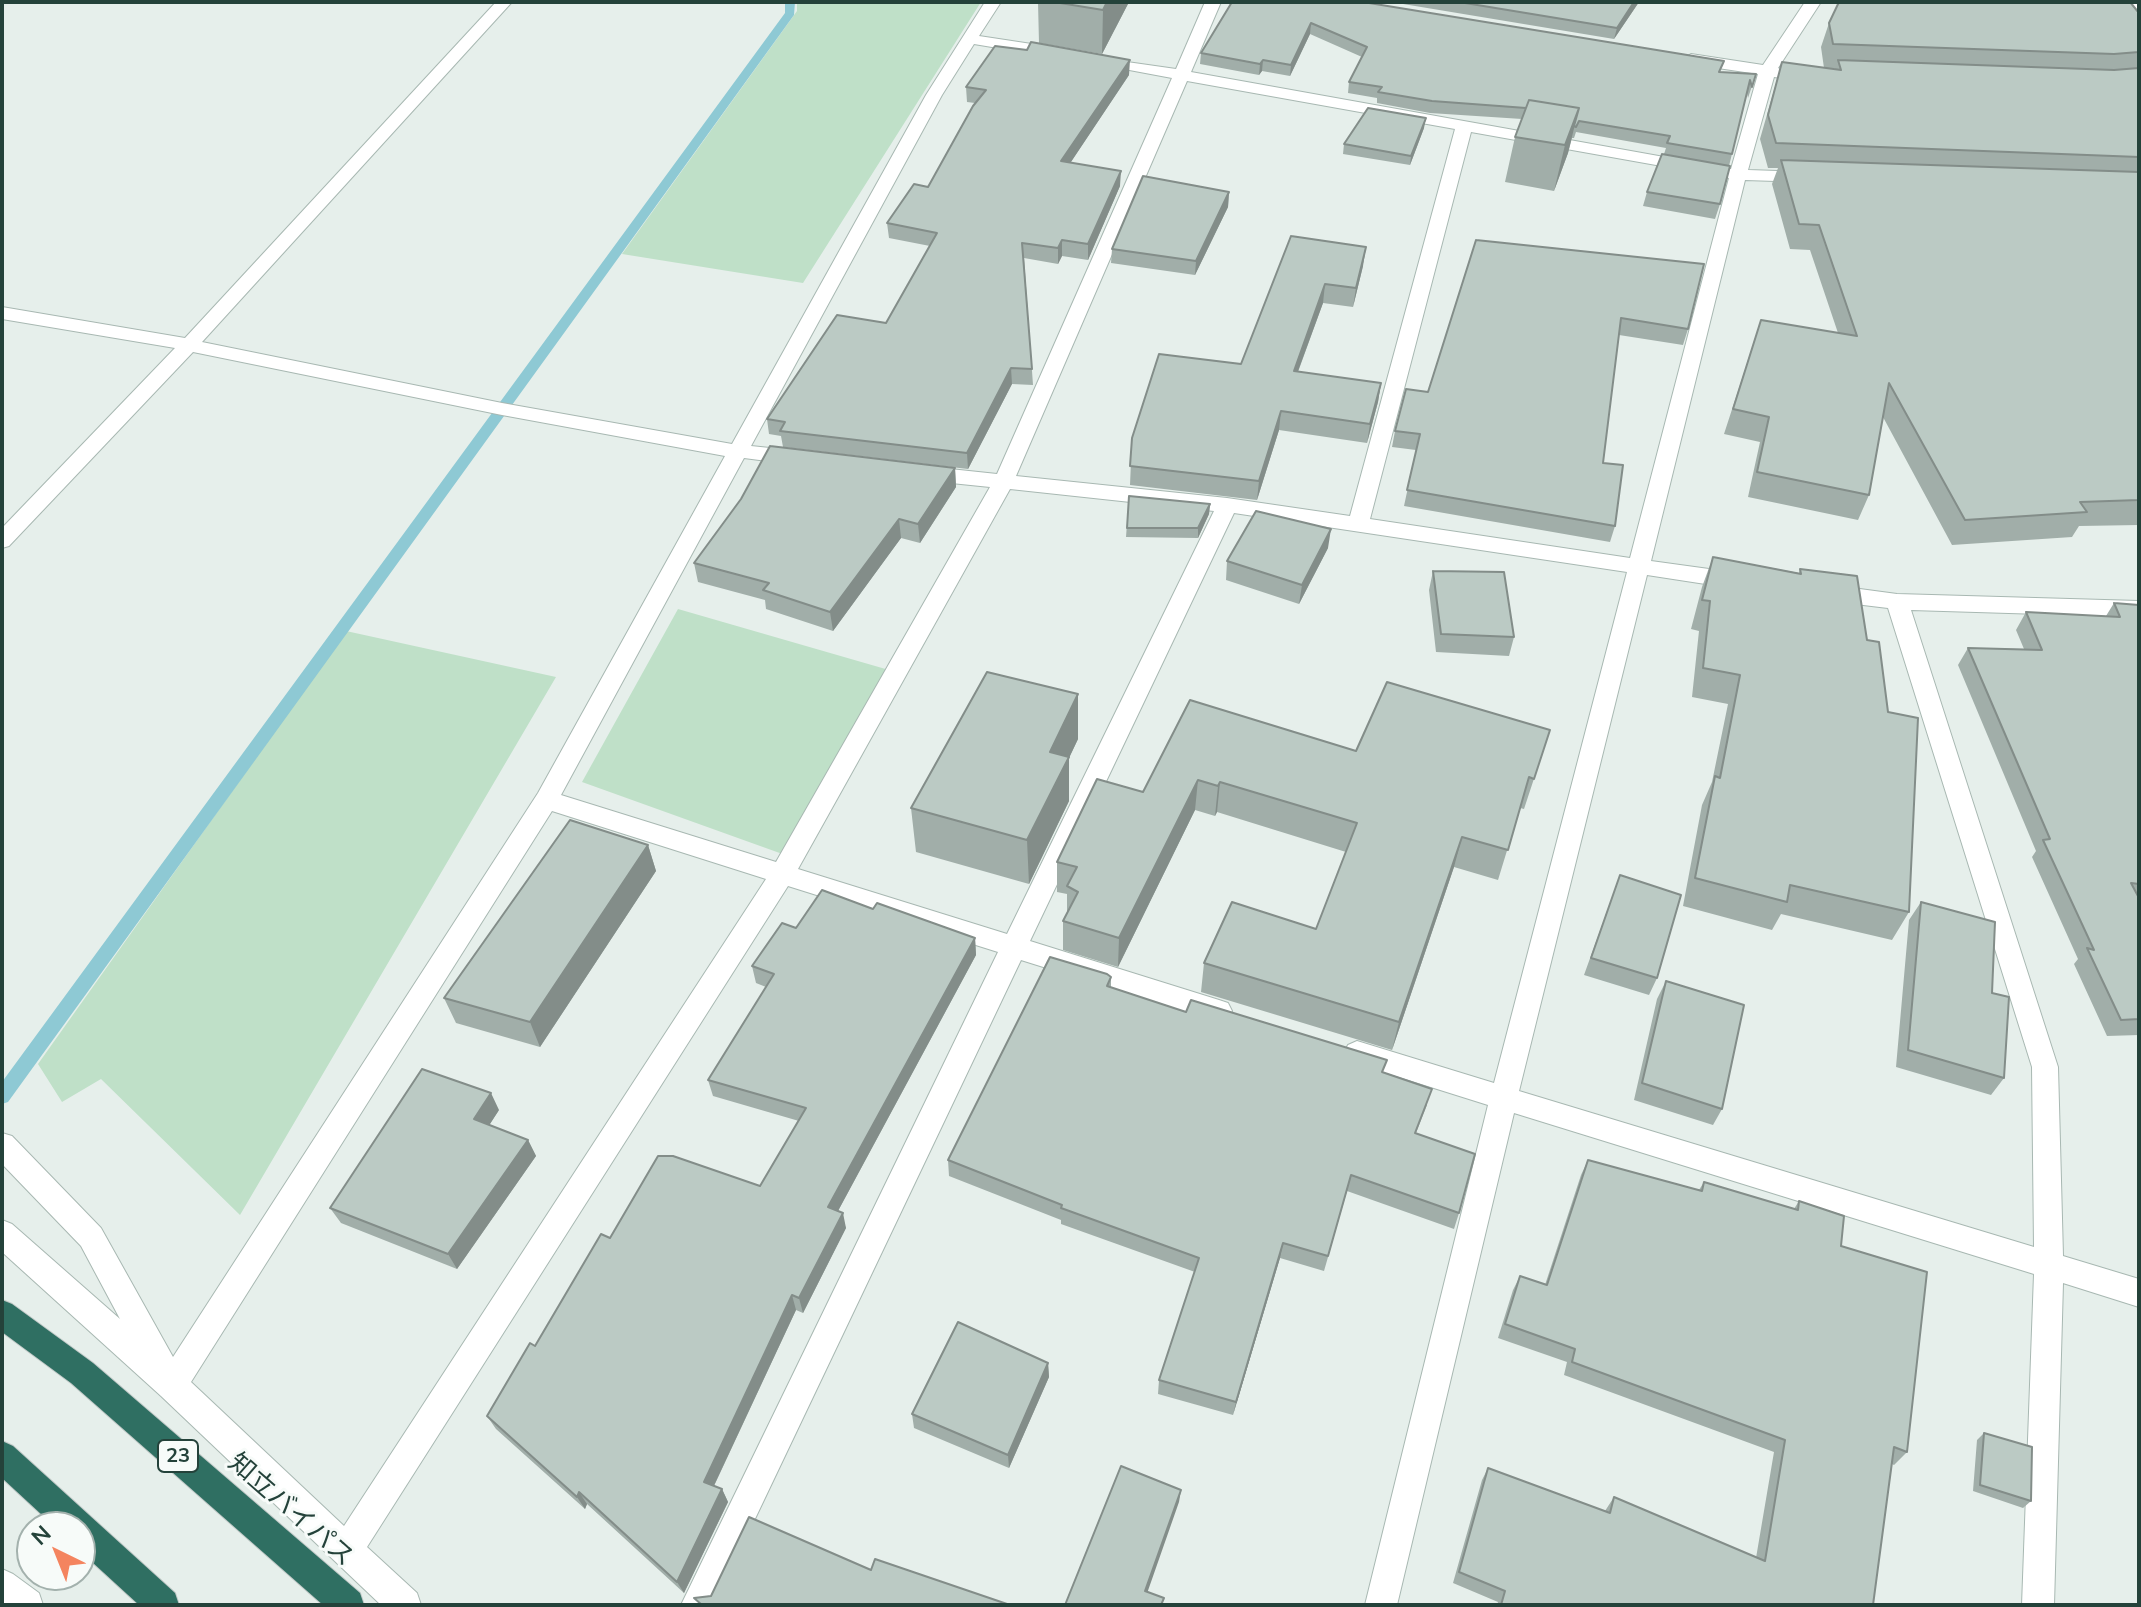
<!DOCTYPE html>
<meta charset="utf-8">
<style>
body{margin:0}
#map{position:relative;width:2141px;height:1607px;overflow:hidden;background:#e6efeb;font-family:Mulish,sans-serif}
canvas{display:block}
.frame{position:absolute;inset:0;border:4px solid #24423a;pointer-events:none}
.north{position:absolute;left:16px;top:1511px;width:80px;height:80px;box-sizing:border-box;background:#f7fbf9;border:2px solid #a3b1ad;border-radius:50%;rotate:317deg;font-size:22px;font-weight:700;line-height:32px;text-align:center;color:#24423a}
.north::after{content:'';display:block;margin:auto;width:28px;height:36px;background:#f4845f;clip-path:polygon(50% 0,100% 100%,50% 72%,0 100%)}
</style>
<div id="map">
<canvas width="2141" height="1607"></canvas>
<div class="frame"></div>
<div class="north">N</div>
</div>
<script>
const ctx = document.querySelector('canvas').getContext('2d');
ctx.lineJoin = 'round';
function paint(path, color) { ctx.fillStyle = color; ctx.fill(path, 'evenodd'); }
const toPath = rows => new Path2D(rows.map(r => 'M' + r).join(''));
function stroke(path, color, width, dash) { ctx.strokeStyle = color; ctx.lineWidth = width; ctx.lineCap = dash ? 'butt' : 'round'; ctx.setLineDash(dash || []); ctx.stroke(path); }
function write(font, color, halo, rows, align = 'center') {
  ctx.font = font + ' Mulish,"Noto Sans JP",sans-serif'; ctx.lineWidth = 6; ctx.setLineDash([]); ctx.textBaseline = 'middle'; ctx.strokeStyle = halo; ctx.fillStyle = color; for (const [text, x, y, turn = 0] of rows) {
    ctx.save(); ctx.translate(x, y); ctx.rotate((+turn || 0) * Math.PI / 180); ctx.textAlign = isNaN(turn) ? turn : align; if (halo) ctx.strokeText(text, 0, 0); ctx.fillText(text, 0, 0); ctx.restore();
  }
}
const green = toPath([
 [797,2,981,2,803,283,622,254,797,11],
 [678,609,889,670,788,856,582,782],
 [346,631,556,677,240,1215,101,1079,62,1102,38,1064]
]);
const stream = toPath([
 [785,2,795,2,794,15,8,1102,2,1104,2,1082,785,13,785,2]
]);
const minor = toPath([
 [496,2,512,2,202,342,502,403,732,444,926,95,985,2,1001,2,979,36,1058,48,1066,53,1058,58,974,44,942,95,751,446,798,451,808,458,798,465,744,458,561,795,776,862,990,487,922,480,912,473,922,466,997,474,1172,78,1092,63,1092,57,1176,69,1205,2,1221,2,1191,72,1731,169,1758,74,1691,64,1683,59,1691,54,1763,65,1805,2,1821,2,1778,68,1789,73,1781,78,1774,77,1748,170,1807,172,1816,177,1807,182,1745,180,1651,561,1738,573,1746,576,1749,581,1746,586,1738,589,1647,575,1519,1091,2034,1247,2032,1067,1888,608,1830,601,1822,598,1819,593,1822,588,1830,585,1897,594,2139,601,2139,617,1911,610,2058,1067,2063,1256,2139,1279,2139,1307,2063,1283,2054,1605,2022,1605,2034,1274,1514,1113,1397,1605,1365,1605,1488,1105,1348,1061,1344,1053,1348,1045,1357,1041,1494,1083,1627,572,1234,513,1030,941,1219,1000,1228,1003,1232,1011,1228,1019,1219,1022,1021,960,714,1605,681,1605,998,952,788,886,367,1547,417,1593,421,1605,381,1605,161,1396,2,1252,2,1220,12,1224,120,1319,81,1246,2,1164,2,1133,12,1136,101,1228,173,1357,538,793,725,456,502,415,193,352,9,546,2,548,2,528,175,348,2,319,2,307,185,338,496,2],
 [1187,81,1455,129,1350,516,1227,498,1016,476,1187,81],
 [1471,132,1729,178,1630,558,1370,519,1471,132],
 [1010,489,1214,511,1007,934,798,869,1010,489],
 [552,811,766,879,344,1526,191,1382,552,811],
 [2117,2,2135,2,2139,4,2139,16,2117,2],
 [2,1569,13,1574,39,1593,43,1605,2,1605,2,1569]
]);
const highway = toPath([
 [2,1300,12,1304,93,1363,360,1593,364,1605,323,1605,71,1383,2,1332,2,1300],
 [2,1441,13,1446,175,1593,179,1605,139,1605,80,1551,80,1527,55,1527,2,1478,2,1441]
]);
const wall = toPath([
 [1038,2,1129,2,1102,54,1039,43],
 [1232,2,1720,72,1756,74,1748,98,1747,93,1729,166,1664,154,1666,148,1576,132,1574,138,1572,138,1568,153,1554,191,1505,182,1515,137,1522,119,1430,113,1377,103,1377,98,1348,93,1349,82,1362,57,1310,34,1290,76,1262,71,1259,75,1200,64,1201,53],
 [1391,2,1639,2,1614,39],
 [2139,13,2139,525,2079,526,2072,537,1952,545,1883,417,1869,495,1858,520,1748,497,1760,442,1724,434,1761,320,1838,333,1810,250,1790,249,1772,184,1778,168,1768,168,1760,139,1782,62,1834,69,1835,68,1824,68,1821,47,1829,23],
 [1129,75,1070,163,1120,186,1088,260,1062,256,1058,264,1024,258,1033,385,1012,384,968,469,783,447,781,436,769,434,767,419,886,323,930,246,889,238,887,223,928,187,975,103,967,102,966,87],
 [1424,128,1410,165,1343,154,1344,144],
 [1229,192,1228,207,1195,275,1111,263,1112,249],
 [1647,192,1720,204,1715,219,1643,206],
 [1291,236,1363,266,1353,307,1323,303,1298,372,1381,383,1378,402,1367,443,1279,430,1257,500,1130,485,1132,438,1241,364],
 [1476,240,1688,329,1683,345,1619,335,1603,463,1615,526,1610,542,1404,506,1416,450,1392,447,1395,431,1428,392],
 [955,468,956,487,920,543,901,538,833,631,766,609,765,600,698,582,694,563],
 [1129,496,1210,504,1209,514,1198,538,1126,537],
 [1328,548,1299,604,1226,580,1227,561],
 [1713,557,1799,573,1800,569,1909,912,1892,940,1781,914,1772,930,1683,906,1702,805,1712,782,1728,704,1692,697,1699,631,1691,629,1702,587],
 [1433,571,1514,637,1509,656,1436,652,1429,590],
 [2114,603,2139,605,2139,1035,2107,1036,2074,964,2078,959,2032,857,2036,851,1958,665,1968,648,2024,649,2016,630,2026,612,2106,616],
 [1078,694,1078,739,1069,758,1069,801,1029,884,916,852,911,808],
 [1190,700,1356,751,1550,730,1524,809,1520,808,1498,880,1454,867,1392,1050,1201,992,1204,963,1316,929,1346,852,1217,812,1215,816,1195,810,1118,967,1063,950,1063,921,1067,913,1067,894,1057,892,1057,862,1143,792],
 [648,845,656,871,540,1047,456,1023,444,998],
 [1620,875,1657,978,1649,995,1584,975],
 [1921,902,1992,993,2004,1078,1991,1095,1896,1067,1909,920],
 [873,909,975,938,976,955,838,1211,846,1228,803,1313,796,1310,714,1486,722,1489,728,1502,684,1593,587,1504,585,1509,496,1429,487,1416,610,1238,760,1186,799,1121,713,1096,708,1080,766,987,756,983,752,966,796,928],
 [1111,977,1111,987,1186,1012,1383,1073,1427,1105,1416,1133,1459,1213,1454,1229,1347,1191,1324,1271,1280,1258,1233,1415,1158,1394,1159,1380,1195,1272,1061,1224,1061,1220,949,1176,948,1160],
 [1666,981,1722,1109,1713,1125,1634,1100,1657,999],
 [499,1110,489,1125,528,1140,536,1156,457,1269,341,1223,330,1208],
 [1588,1160,1699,1190,1704,1182,1794,1209,1799,1201,1841,1246,1907,1452,1894,1465,1892,1464,1873,1605,1497,1605,1498,1602,1453,1583,1482,1480,1488,1468,1605,1511,1614,1497,1756,1558,1774,1452,1564,1375,1567,1362,1498,1338,1513,1290,1520,1276,1545,1285,1581,1175],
 [1048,1363,1049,1377,1009,1468,914,1428,912,1414],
 [1984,1433,2031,1501,2023,1508,1973,1491,1977,1440]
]);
const shadedWall = toPath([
 [1107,2,1129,2,1102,54,1103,10],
 [1634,2,1639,2,1614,39,1617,28],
 [1311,23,1310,34,1290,76,1291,65],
 [1130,60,1129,75,1061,177,1061,161],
 [1263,60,1262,71,1259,75,1260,64],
 [1579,108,1568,153,1554,191,1565,145],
 [1426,118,1424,128,1410,165,1411,156],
 [1121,171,1120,186,1088,260,1088,244],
 [1229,192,1228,207,1195,275,1196,261],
 [1062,240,1062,256,1058,264,1058,248],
 [1366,247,1363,266,1353,307,1356,288],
 [1325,284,1323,303,1291,390,1294,371],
 [1011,368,1012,384,968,469,967,453],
 [1381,383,1378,402,1367,443,1370,424],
 [1281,411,1279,430,1257,500,1259,481],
 [955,468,956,487,920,543,918,524],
 [1210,504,1209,514,1198,538,1198,528],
 [899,519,901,538,833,631,830,612],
 [1331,529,1328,548,1299,604,1302,585],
 [1078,694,1078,739,1069,758,1069,801,1029,884,1027,840,1050,752],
 [1198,780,1195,810,1118,967,1119,938],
 [1220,782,1217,812,1215,816,1218,786],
 [1462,837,1454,867,1392,1050,1399,1022],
 [648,845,656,871,540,1047,530,1022],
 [975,938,976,955,832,1222,828,1207],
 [491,1093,499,1110,483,1135,474,1119],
 [528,1140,536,1156,457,1269,448,1254],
 [843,1213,846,1228,803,1313,799,1298],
 [1283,1243,1280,1258,1233,1415,1236,1402],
 [792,1295,796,1310,710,1494,704,1482],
 [1048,1363,1049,1377,1009,1468,1008,1455],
 [722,1489,728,1502,684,1593,677,1582],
 [1181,1490,1179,1502,1144,1602,1145,1591],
 [579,1492,587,1504,585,1509,577,1497]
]);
const building = toPath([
 [1054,2,1107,2,1103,10,1054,2],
 [1232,2,1363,2,1724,61,1719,72,1756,74,1752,87,1750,80,1732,154,1667,143,1670,136,1579,121,1576,127,1574,126,1579,108,1529,100,1526,108,1432,101,1378,92,1382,87,1349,82,1367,47,1311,23,1291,65,1263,60,1260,64,1201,53,1232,2],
 [1459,2,1634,2,1617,28,1459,2],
 [1839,2,2130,2,2139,13,2139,52,2114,54,1833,44,1829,23,1839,2],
 [1031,42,1130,60,1061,161,1121,171,1088,244,1062,240,1058,248,1022,243,1032,369,1011,368,967,453,780,431,785,422,767,419,837,315,886,323,937,233,887,223,914,184,928,187,973,106,986,90,966,87,995,46,1027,50,1031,42],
 [1838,60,2114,70,2139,68,2139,157,1776,143,1768,115,1782,62,1841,70,1838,60],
 [1529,100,1579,108,1565,145,1515,137,1529,100],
 [1368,108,1426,118,1411,156,1344,144,1368,108],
 [1662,154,1730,166,1720,204,1647,192,1662,154],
 [1781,160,2139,172,2139,500,2080,502,2087,512,1965,520,1889,383,1869,495,1757,472,1769,417,1733,409,1761,320,1857,336,1819,225,1799,224,1781,160],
 [1143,176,1229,192,1196,261,1112,249,1143,176],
 [1291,236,1366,247,1356,288,1325,284,1294,371,1381,383,1370,424,1281,411,1259,481,1130,466,1132,438,1159,354,1241,364,1291,236],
 [1476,240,1704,264,1688,329,1621,318,1603,463,1623,465,1615,526,1407,490,1420,434,1395,431,1406,389,1428,392,1476,240],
 [770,446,955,468,918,524,899,519,830,612,763,590,769,583,694,563,741,499,770,446],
 [1129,496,1210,504,1198,528,1127,528,1129,496],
 [1256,511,1331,529,1302,585,1227,561,1256,511],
 [1713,557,1801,574,1800,569,1857,576,1867,640,1879,642,1888,712,1918,718,1909,912,1790,885,1787,902,1695,878,1715,776,1720,778,1740,675,1703,668,1710,601,1702,600,1713,557],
 [1433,571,1504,572,1514,637,1441,634,1433,571],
 [2114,603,2139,605,2139,884,2131,883,2139,898,2139,1019,2121,1020,2087,948,2094,950,2043,840,2050,839,1968,648,2042,650,2026,612,2120,617,2114,603],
 [987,672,1078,694,1050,752,1069,757,1027,840,911,808,987,672],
 [1387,682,1550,730,1534,779,1529,777,1508,850,1462,837,1399,1022,1204,963,1232,902,1316,929,1357,823,1220,782,1218,786,1198,780,1119,938,1063,921,1078,892,1067,886,1077,867,1057,862,1097,779,1143,792,1190,700,1356,751,1387,682],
 [570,820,648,845,530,1022,444,998,570,820],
 [1620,875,1681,895,1657,978,1591,958,1620,875],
 [822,890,873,909,877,903,975,938,828,1207,843,1213,799,1298,792,1295,704,1482,722,1489,677,1582,579,1492,577,1497,487,1416,530,1343,535,1346,601,1234,610,1238,658,1156,673,1156,760,1186,806,1108,708,1080,774,974,752,966,782,923,796,928,822,890],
 [1921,902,1995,922,1992,993,2009,997,2004,1078,1908,1050,1921,902],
 [1050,957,1107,974,1111,977,1107,986,1186,1012,1191,1000,1387,1060,1382,1072,1432,1089,1415,1133,1475,1154,1459,1213,1351,1175,1328,1256,1283,1243,1236,1402,1159,1380,1199,1258,1061,1208,1062,1205,948,1160,1050,957],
 [1666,981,1744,1005,1722,1109,1642,1083,1666,981],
 [422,1069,491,1093,474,1119,528,1140,448,1254,330,1208,422,1069],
 [1588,1160,1702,1191,1704,1182,1798,1210,1799,1201,1844,1216,1841,1246,1927,1272,1907,1452,1894,1447,1873,1605,1501,1605,1505,1591,1459,1572,1488,1468,1610,1513,1614,1497,1765,1561,1785,1440,1572,1362,1575,1349,1505,1324,1520,1276,1547,1285,1588,1160],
 [958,1322,1048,1363,1008,1455,912,1414,958,1322],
 [1984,1433,2032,1447,2031,1501,1980,1485,1984,1433],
 [1121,1466,1181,1490,1145,1591,1164,1598,1161,1605,1065,1605,1121,1466],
 [749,1517,871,1570,875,1559,1010,1605,702,1605,694,1598,711,1596,749,1517]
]);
const shields = [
 [178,1456,40]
];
const shieldNames = [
 ["23",178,1456]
];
const nearStreetnames = [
 ["知立バイパス",291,1510,41]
];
paint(green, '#bfe0c8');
paint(stream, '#8ec9d4');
stroke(minor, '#a8b8b2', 2);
stroke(highway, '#c2cac8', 2);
paint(minor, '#fff');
paint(highway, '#2f6f62');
paint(wall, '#a1aea9');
paint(shadedWall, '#838d89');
paint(building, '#bbcac4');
stroke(building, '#838d89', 2);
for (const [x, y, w] of shields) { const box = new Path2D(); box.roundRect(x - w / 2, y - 16, w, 32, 6); ctx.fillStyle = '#f7fbf9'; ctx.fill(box); stroke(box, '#24423a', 2); }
write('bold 20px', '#24423a', null, shieldNames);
write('26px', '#24423a', '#f7fbf9', nearStreetnames);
</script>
